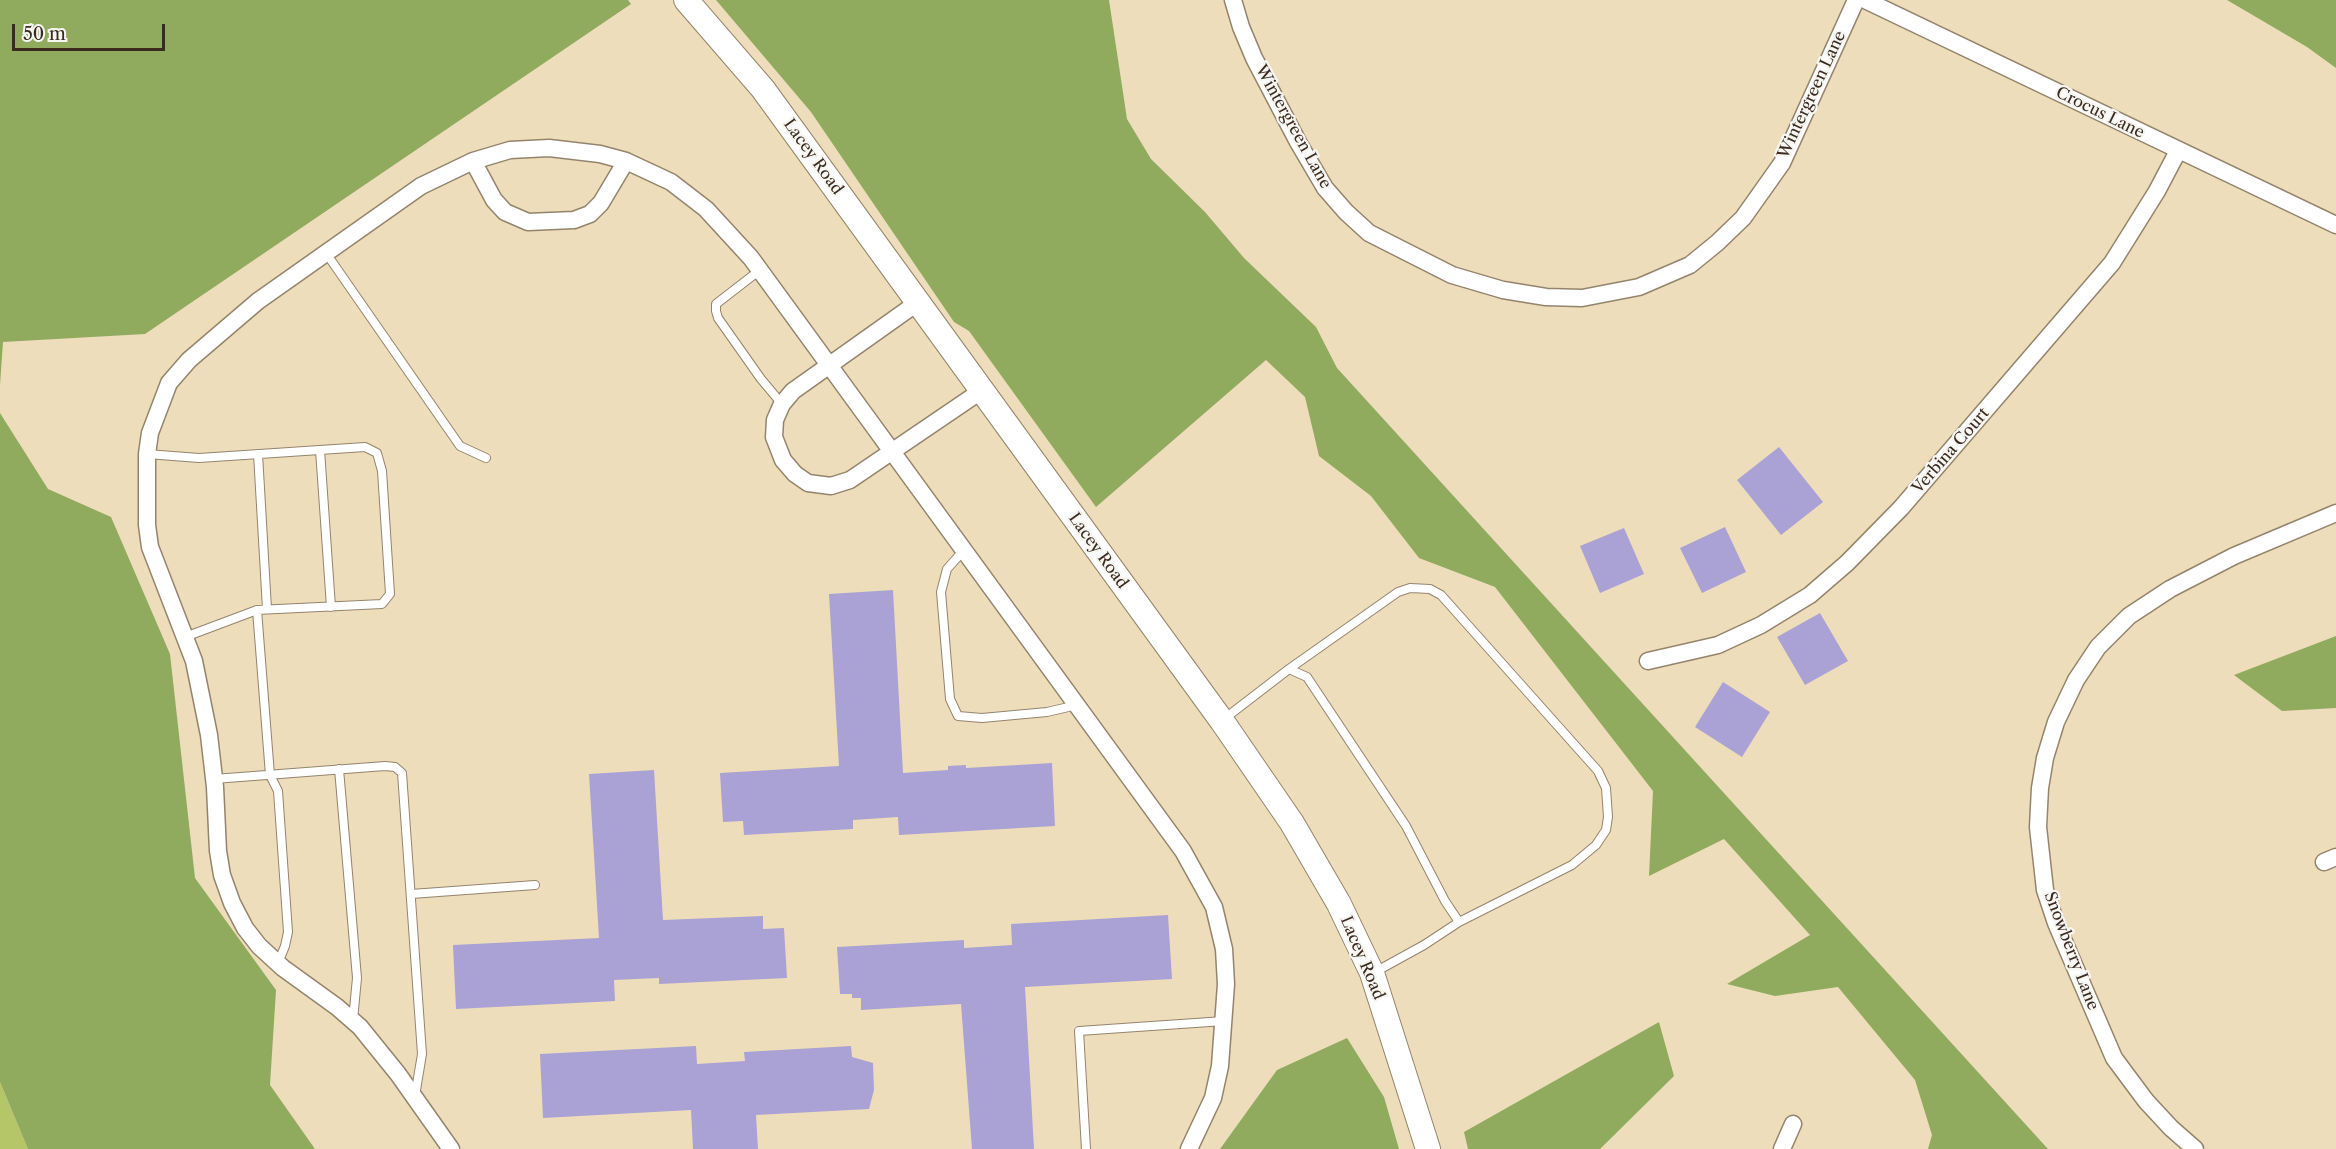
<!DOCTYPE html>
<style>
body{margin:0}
#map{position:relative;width:2336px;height:1149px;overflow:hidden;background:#edb;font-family:"Libre Caslon Text",serif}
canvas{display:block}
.scale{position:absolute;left:12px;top:24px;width:153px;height:27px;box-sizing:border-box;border:3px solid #3b2a1e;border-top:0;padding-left:8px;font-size:18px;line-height:21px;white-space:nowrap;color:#3b2a1e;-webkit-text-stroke:4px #f6f6f2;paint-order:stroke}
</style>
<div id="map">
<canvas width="2336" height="1149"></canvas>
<div class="scale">50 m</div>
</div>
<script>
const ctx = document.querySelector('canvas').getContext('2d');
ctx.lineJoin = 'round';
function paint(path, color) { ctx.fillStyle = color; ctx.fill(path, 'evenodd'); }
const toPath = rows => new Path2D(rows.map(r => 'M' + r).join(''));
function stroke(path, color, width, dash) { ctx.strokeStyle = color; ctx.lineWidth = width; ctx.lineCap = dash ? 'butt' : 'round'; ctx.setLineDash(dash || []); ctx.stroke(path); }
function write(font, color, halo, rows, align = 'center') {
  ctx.font = font + ' "Libre Caslon Text",serif'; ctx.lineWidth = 4.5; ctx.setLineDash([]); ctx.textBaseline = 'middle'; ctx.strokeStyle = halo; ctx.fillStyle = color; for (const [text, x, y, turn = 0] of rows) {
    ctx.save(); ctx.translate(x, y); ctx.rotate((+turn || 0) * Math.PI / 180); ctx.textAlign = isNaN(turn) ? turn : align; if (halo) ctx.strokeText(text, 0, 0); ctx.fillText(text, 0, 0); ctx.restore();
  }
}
const green = toPath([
 [0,1082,28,1149,0,1149]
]);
const forest = toPath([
 [0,0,628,0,631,4,145,334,3,342,0,385],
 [716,0,1109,0,1127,119,1151,159,1205,212,1244,258,1316,327,1337,368,2048,1149,1928,1149,1932,1135,1915,1080,1838,987,1775,996,1727,984,1810,935,1724,839,1649,876,1653,791,1495,587,1419,558,1371,496,1319,456,1305,397,1266,360,1096,507,969,331,954,322,811,112],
 [2227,0,2336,0,2336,68,2307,47],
 [0,413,48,489,111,517,170,654,195,878,276,990,270,1085,315,1149,28,1149,0,1082],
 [2336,636,2336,708,2282,711,2234,675],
 [1659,1022,1674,1076,1600,1149,1468,1149,1464,1132],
 [1347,1038,1384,1097,1399,1149,1220,1149,1277,1070]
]);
const building = toPath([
 [1779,447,1823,502,1781,535,1737,480],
 [1725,527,1746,572,1702,593,1680,548],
 [1624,528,1644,574,1600,593,1580,546],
 [893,590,903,773,948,770,948,766,966,765,966,768,1052,763,1055,826,899,835,898,817,853,820,853,829,744,835,743,821,723,822,720,773,839,766,829,594],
 [1820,613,1848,661,1805,685,1777,637],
 [1723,682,1770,712,1742,757,1695,727],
 [654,770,663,920,763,916,763,929,784,928,787,978,659,984,659,978,614,980,615,1001,456,1009,453,945,599,938,589,774],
 [1168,915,1172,979,1025,987,1034,1149,972,1149,961,1004,861,1010,861,998,852,998,852,994,840,994,837,947,964,940,964,948,1012,945,1011,924],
 [696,1046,697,1064,745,1061,744,1052,851,1046,852,1057,873,1063,874,1090,869,1109,756,1115,758,1149,693,1149,691,1110,543,1118,540,1054]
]);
const service = toPath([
 [326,253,460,446,486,458],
 [760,270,716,304,716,311,718,318,761,379,782,404],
 [320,450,331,607],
 [147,454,199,458,365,447,377,453,382,471,390,594,382,604,257,610,185,637],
 [258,454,267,609],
 [964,550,947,569,941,592,950,699,958,716,982,718,1047,712,1077,705],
 [257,610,270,775,278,791,288,932,285,946,278,963],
 [1289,669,1398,592,1410,588,1430,589,1441,595,1598,771,1606,788,1608,817,1606,830,1596,845,1572,865,1459,922],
 [1224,719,1289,669,1307,677,1406,826,1445,901,1459,922,1424,945,1375,972],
 [339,769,357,978,353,1020],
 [214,779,385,766,395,767,402,773,422,1054,415,1096],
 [411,894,535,885],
 [1086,1149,1079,1031,1224,1021]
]);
const minor = toPath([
 [1233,0,1241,27,1254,58,1298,142,1325,188,1346,212,1369,233,1452,275,1503,290,1546,297,1582,298,1639,287,1690,265,1717,243,1743,218,1782,163,1856,0],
 [1865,0,2336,225],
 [473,161,494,200,505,212,528,222,574,220,590,214,601,203,626,161],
 [917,303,793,391,782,404,775,420,774,437,783,460,795,474,808,483,831,486,850,480,981,391],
 [1648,661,1718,645,1761,625,1810,595,1847,563,1901,508,2112,263,2157,191,2178,151],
 [2324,862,2336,857],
 [451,1149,398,1074,360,1027,337,1007,283,968,259,946,245,928,232,903,222,875,218,851,215,787,209,735,194,661,150,547,147,525,147,454,150,433,169,383,189,360,258,301,421,186,473,161,510,150,549,148,600,154,626,161,671,182,706,209,751,258,1183,851,1214,907,1224,949,1226,984,1220,1066,1213,1098,1189,1149],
 [1782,1149,1793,1124],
 [2195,1149,2171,1128,2146,1101,2114,1058,2056,923,2045,890,2038,827,2040,788,2045,758,2056,722,2076,680,2098,647,2129,616,2170,589,2234,556,2336,513]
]);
const secondary = toPath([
 [686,0,763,89,1222,721,1292,823,1339,904,1372,973,1428,1149]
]);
const streetNames = [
 ["Wintergreen Lane",1812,95,-65],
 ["Crocus Lane",2100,113,26],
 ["Wintergreen Lane",1293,127,61],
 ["Lacey Road",813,157,54],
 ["Verbina Court",1951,451,-49],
 ["Lacey Road",1098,551,54],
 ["Snowberry Lane",2071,951,69],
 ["Lacey Road",1362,958,67]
];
paint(green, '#b5c669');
paint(forest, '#90ab5d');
paint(building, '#aaa2d4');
stroke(service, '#94846c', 10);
stroke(minor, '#94846c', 19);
stroke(secondary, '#94846c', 26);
stroke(service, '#fff', 8);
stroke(minor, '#fff', 16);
stroke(secondary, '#fff', 24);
write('16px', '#3b2a1e', '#f6f6f2', streetNames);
</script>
